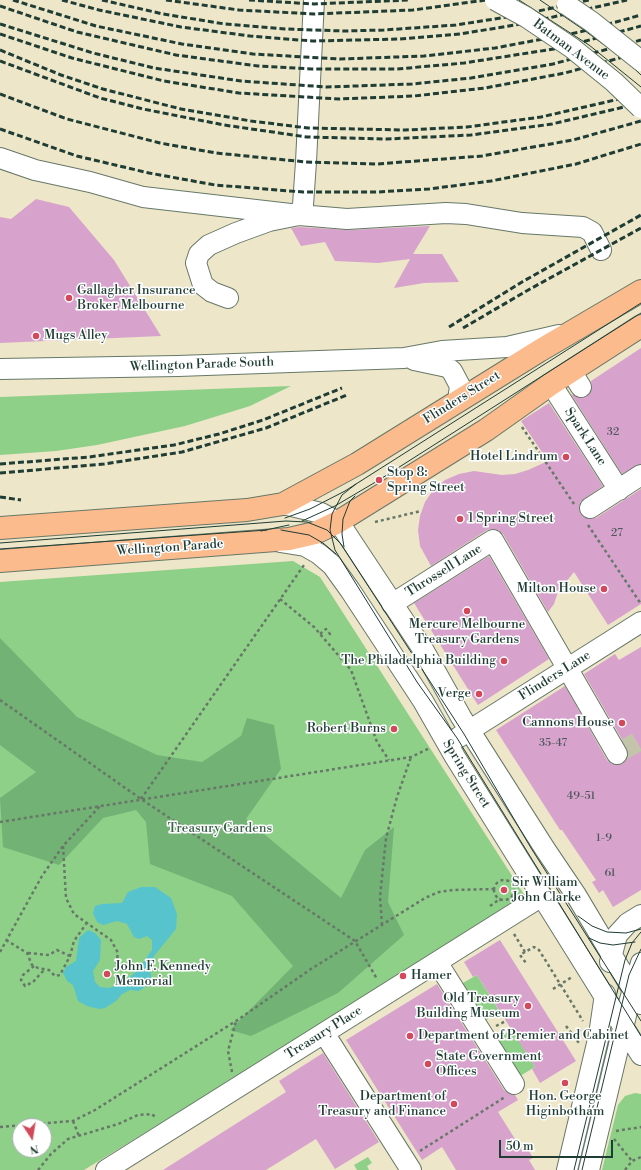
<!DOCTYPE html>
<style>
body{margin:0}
#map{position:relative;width:641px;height:1170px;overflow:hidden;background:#ede6c8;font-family:"Libre Bodoni",serif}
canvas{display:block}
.north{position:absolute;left:12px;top:1118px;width:40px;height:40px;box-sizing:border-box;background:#fff;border:1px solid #a5b1ae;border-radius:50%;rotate:168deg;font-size:11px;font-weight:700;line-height:16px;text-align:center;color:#1f3d34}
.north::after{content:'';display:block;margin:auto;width:14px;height:18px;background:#d1495b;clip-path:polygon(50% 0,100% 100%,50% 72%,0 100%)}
.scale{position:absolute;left:499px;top:1140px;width:114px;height:18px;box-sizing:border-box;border:2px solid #1f3d34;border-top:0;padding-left:5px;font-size:12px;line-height:14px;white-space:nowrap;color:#1f3d34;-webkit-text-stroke:3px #fff;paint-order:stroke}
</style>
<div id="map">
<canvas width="641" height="1170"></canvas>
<div class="north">N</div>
<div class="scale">50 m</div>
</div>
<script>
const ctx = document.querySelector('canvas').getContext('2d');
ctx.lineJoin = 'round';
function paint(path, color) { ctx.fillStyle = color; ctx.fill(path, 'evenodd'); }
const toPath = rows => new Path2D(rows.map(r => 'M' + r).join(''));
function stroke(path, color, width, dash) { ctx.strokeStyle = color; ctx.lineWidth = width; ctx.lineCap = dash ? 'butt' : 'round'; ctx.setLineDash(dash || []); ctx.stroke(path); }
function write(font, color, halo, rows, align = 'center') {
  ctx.font = font + ' "Libre Bodoni",serif'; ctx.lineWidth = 3; ctx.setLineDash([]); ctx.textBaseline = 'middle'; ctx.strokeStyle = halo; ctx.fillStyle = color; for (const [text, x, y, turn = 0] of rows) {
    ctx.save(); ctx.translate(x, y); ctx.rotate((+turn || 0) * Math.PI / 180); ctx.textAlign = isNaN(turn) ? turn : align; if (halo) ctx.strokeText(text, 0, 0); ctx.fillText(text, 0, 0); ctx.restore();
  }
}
const green = toPath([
 [291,386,250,406,185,426,97,445,56,451,0,455,0,397],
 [293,561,320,577,527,899,84,1170,0,1170,0,582],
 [20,1126,44,1126,44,1150,20,1150],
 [477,975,500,1012,485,1021,461,984],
 [512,1029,535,1067,520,1076,496,1039],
 [635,1093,641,1094,641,1170,602,1170,618,1105,625,1096],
 [368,1157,372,1163,367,1166,369,1170,357,1170,354,1165]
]);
const forest = toPath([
 [0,638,77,717,157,755,202,762,241,736,247,718,274,725,281,769,246,819,341,898,365,850,394,827,388,902,404,935,338,993,251,1036,230,1030,293,966,232,896,150,864,146,822,136,810,103,818,59,865,3,847,0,798,36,772,0,745]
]);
const water = toPath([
 [141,887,155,887,171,898,177,914,176,929,154,956,151,969,151,983,139,991,130,990,122,994,116,1001,105,1008,99,1009,87,1006,78,1001,73,985,67,981,63,973,66,967,76,961,79,938,88,930,95,933,101,940,100,960,93,971,95,982,100,987,108,988,120,985,138,970,152,950,152,940,147,936,139,939,134,937,127,924,117,921,103,925,97,922,93,913,95,906,102,904,122,903,128,892]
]);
const building = toPath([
 [36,199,69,207,114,260,161,336,0,343,0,217,11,219],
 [430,226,413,254,442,254,459,282,424,283,394,288,410,259,378,263,335,261,325,242,301,246,291,228,300,227,348,230],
 [641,348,641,464,622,474,571,394,581,398,587,396,592,387,591,381],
 [549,403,603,486,580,502,579,508,581,515,585,518,596,518,641,489,641,604,608,625,574,572,558,592,554,604,548,612,503,534,498,530,492,529,487,530,431,566,420,546,418,530,420,516,425,502,434,489,445,480,459,474,474,471,502,475,515,474,528,470,548,461,521,421],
 [489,556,549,659,478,705,414,603],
 [641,647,641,890,613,907,603,890,599,893,592,882,596,880,562,830,560,830,496,730,565,686,607,760,612,764,622,764,627,759,628,754,627,748,584,674,615,654,619,660],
 [500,940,576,1061,540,1083,532,1069,535,1067,477,975,473,977,464,962],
 [437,984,504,1090,509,1094,515,1095,518,1100,498,1112,522,1150,527,1147,533,1158,529,1160,535,1170,456,1170,442,1147,422,1160,346,1040],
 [323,1053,379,1142,335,1169,316,1139,266,1170,163,1170,286,1092,279,1081]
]);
const minorTunnel = toPath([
 [620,752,637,742]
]);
const path = toPath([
 [522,427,574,504],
 [375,522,421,511],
 [588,525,641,604],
 [280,599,314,627,351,670,377,742,389,760],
 [320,634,326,629,330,634,331,633],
 [0,700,141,799,355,941,377,979],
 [141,799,304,565],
 [0,822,411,757,430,748],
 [63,846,66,898,74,914,111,940,118,953,115,972],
 '494 890a10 10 0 1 1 20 0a10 10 0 1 1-20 0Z',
 [490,906,500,899,501,901],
 [382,925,380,897,386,838,397,797,411,757],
 [514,934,525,952,534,947,539,950,583,1021],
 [6,940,27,953,32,965,38,968,49,970,55,976,60,975,70,956,74,941,86,924],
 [0,952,42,876,63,846,100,806],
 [525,952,520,955,526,963],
 [28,953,49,955,57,950,70,956],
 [34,966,23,975,21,980,25,986,33,982,44,970],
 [553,989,572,977],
 [496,1026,506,1021],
 [566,1026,579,1043],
 [568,1038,582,1029],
 [232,1072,228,1051,236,1021],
 [73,1121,79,1136],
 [0,1127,73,1121,95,1110,236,1021,311,969,425,898,439,892,453,890,494,889],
 [616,1131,641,1127],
 [614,1139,632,1161],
 [420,1151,505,1097],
 [38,1170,51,1154,68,1139,118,1124,138,1115,152,1114,156,1118],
 [625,1170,632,1161,641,1157]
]);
const minor = toPath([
 [0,158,35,170,90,182,143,197,299,215,303,205,306,162,314,0],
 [228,298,212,292,203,285,196,263,199,254,209,245,236,233,269,221,299,215,347,219,446,213,466,214,522,223,583,227,592,232,601,250],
 [414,360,447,367,452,371,460,386,458,401],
 [0,369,178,366,404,358,442,351,507,347,559,335],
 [571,371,581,387],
 [551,384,619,490],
 [283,504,321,513,334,520,342,527,424,651,461,717,545,849,576,895,641,1004],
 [590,508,641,475],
 [280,542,305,546,319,554,332,565,350,590,423,701,455,757,641,1055],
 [392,604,493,540,617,754],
 [459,737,641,622],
 [437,962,514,1084],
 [610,962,617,935,628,923,641,915],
 [324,1033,411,1170],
 [106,1170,542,896],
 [567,1170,599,1035,605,994],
 [589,1170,629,1003,641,963]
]);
const major = toPath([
 [0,528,247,510,283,504,357,464,539,351,641,291],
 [0,561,289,539,315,533,338,522,486,430,551,384,641,326]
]);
const tram = toPath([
 [519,0,589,45,641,87],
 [540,0,581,28,625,60,641,75],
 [356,484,342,495,332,514,330,530,335,550,417,682,457,738,641,1036],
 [285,518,310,509,345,491,641,303],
 [302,521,335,506,379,480,641,313],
 [281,530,309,535,323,543,336,554],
 [261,531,289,525],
 [0,543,286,521,307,522,327,530,341,544,464,734,531,848,641,1021],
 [344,547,342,534,343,519,350,501,355,496],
 [0,549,267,530],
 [578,916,592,926,607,932,626,933,641,929],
 [589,938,600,943,613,945,635,942],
 [574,1170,625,960,632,943,641,932],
 [582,1170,629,975,641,949]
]);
const rail = toPath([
 [13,0,96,26,182,44,253,54,340,59,424,56,495,48,580,32,641,15],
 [62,0,99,10,181,27,250,36,312,41,400,39,460,34,527,23,627,0],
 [102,0,163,14,225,24,285,29,344,31,384,30,456,25,520,15,589,0],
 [166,0,239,10,314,14,413,10,486,0],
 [249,0,314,4,409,0],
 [0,6,77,32,176,55,258,66,311,69,397,69,464,63,560,48,641,26],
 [0,24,93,53,154,68,241,81,327,87,412,84,471,78,553,64,641,40],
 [0,34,72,58,164,81,239,93,339,99,414,96,485,88,565,73,641,52],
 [0,50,61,75,103,89,181,109,251,121,308,128,405,130,467,127,541,117,641,94],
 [0,61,100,98,143,109,224,125,307,137,387,139,471,135,552,124,641,103],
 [0,94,67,119,160,143,216,153,306,162,377,164,482,156,573,140,641,121],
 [0,129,77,156,149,173,215,185,303,192,377,192,429,189,491,181,576,164,641,144],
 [449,327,522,282,641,215],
 [463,328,530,289,641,228],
 [0,464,89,457,174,445,219,434,263,420,342,388],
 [0,473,104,464,182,452,266,428,347,395],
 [0,497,21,500]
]);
const minorBridge = toPath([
 [495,0,526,17,572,48,614,82,641,108],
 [567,5,592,22,641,61]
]);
const markers = [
 [69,298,4,"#d1495b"],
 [36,336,4,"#d1495b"],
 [566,457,4,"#d1495b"],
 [379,480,4,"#d1495b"],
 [460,519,4,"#d1495b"],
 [604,589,4,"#d1495b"],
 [467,611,4,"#d1495b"],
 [504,661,4,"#d1495b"],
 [479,694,4,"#d1495b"],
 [622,723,4,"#d1495b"],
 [394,729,4,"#d1495b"],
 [504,890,4,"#d1495b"],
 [107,974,4,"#d1495b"],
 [403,976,4,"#d1495b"],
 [528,1006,4,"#d1495b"],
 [410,1036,4,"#d1495b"],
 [428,1064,4,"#d1495b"],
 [565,1083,4,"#d1495b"],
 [454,1104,4,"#d1495b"]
];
const numberNames = [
 ["32",613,432],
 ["27",617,533],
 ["35-47",553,743],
 ["49-51",581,796],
 ["1-9",604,838],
 ["61",610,873]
];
const streetNames = [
 ["Batman Avenue",571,50,37],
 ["Wellington Parade South",202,365,-2],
 ["Flinders Street",462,398,-32],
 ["Spark Lane",585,437,57],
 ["Wellington Parade",170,548,-4],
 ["Throssell Lane",444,571,-32],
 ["Flinders Lane",555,676,-32],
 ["Spring Street",466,774,58],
 ["Treasury Place",324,1033,-32]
];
const poiNames = [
 ["Gallagher Insurance",77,291],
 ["Broker Melbourne",77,306],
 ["Mugs Alley",44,336],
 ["Hotel Lindrum",558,457,"right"],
 ["Stop 8:",387,473],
 ["Spring Street",387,488],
 ["1 Spring Street",468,519],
 ["Milton House",596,589,"right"],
 ["Mercure Melbourne",467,625,"center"],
 ["Treasury Gardens",467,640,"center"],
 ["The Philadelphia Building",496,661,"right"],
 ["Verge",471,694,"right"],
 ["Cannons House",614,723,"right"],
 ["Robert Burns",386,729,"right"],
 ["Sir William",512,883],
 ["John Clarke",512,898],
 ["John F. Kennedy",115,967],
 ["Memorial",115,982],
 ["Hamer",411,976],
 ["Old Treasury",520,999,"right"],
 ["Building Museum",520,1014,"right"],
 ["Department of Premier and Cabinet",418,1036],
 ["State Government",436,1057],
 ["Offices",436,1072],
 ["Department of",446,1097,"right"],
 ["Treasury and Finance",446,1112,"right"],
 ["Hon. George",565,1097,"center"],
 ["Higinbotham",565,1112,"center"]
];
const parkNames = [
 ["Treasury Gardens",220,829]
];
paint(green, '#8ed088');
paint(forest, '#72b274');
paint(water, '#56c3cd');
paint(building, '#d7a3cd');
stroke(minorTunnel, '#c4c4aa', 20, [20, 10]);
stroke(minor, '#677868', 22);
stroke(major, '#677868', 24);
stroke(path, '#677868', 2.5, [3, 3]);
stroke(minor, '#fff', 20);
stroke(major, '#fbbb8d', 22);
stroke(tram, '#1f3d34', 1);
stroke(rail, '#1f3d34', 3, [6, 3]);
stroke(minorBridge, '#677868', 22, []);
stroke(minorBridge, '#fff', 20);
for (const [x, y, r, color] of markers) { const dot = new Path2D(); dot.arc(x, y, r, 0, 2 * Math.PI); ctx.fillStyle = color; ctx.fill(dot); stroke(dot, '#fff', 1.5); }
write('11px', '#4d565a', null, numberNames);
write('13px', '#1f3d34', '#fff', streetNames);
write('13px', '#1f3d34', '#fff', poiNames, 'left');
write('13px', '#3b6249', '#fff', parkNames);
</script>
